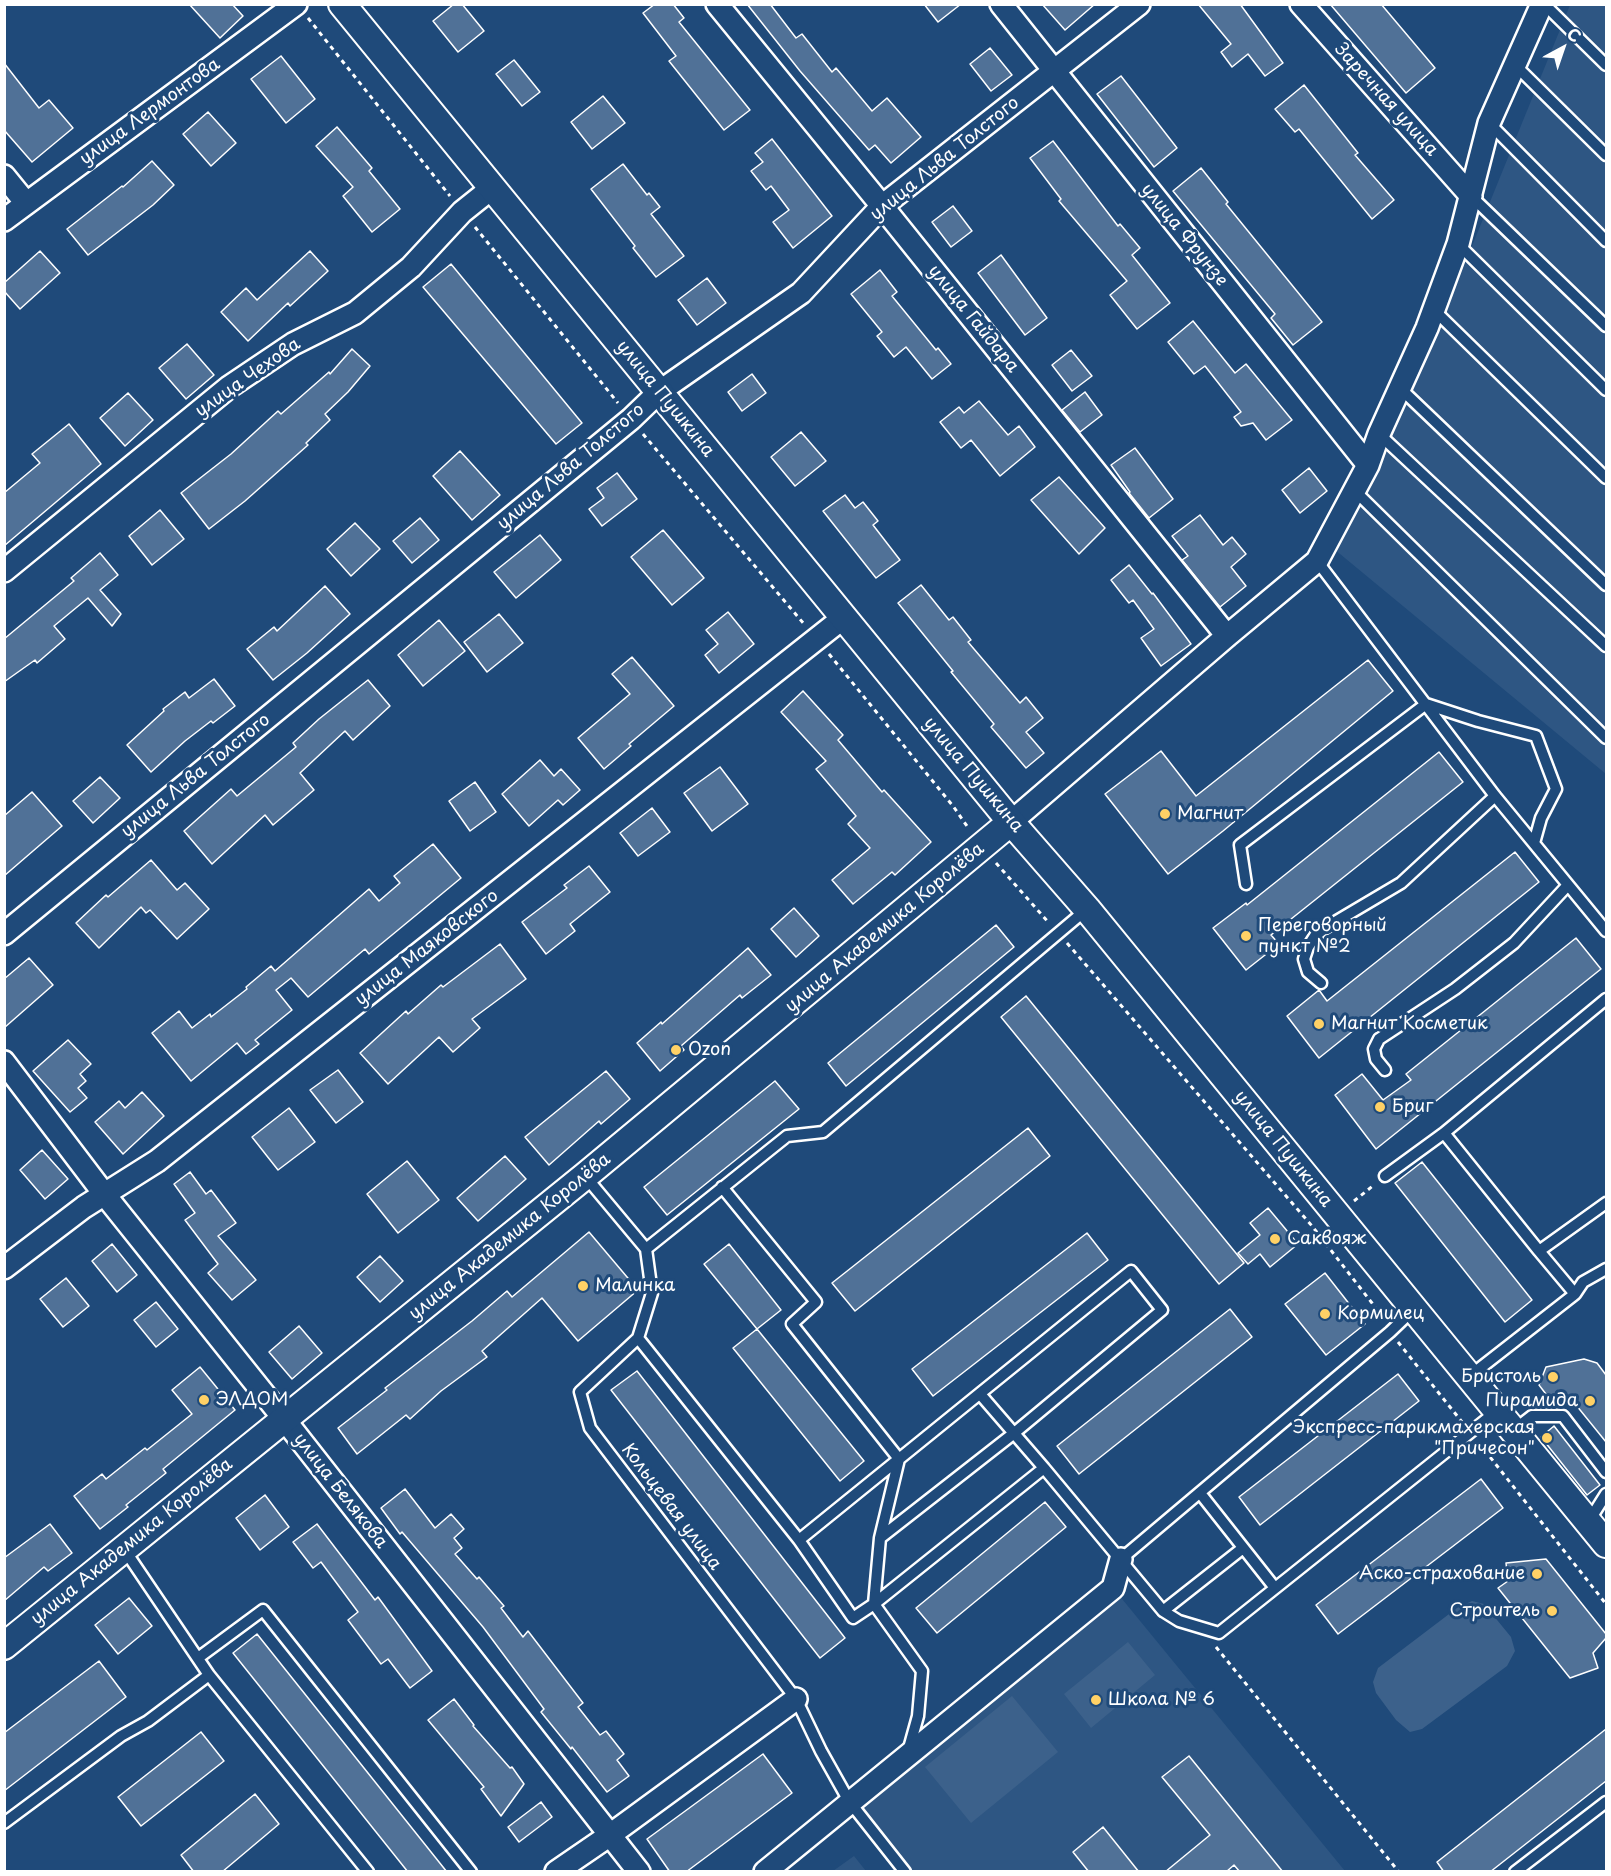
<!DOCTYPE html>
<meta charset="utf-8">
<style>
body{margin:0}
#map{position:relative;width:1611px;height:1876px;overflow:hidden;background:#1f4a7a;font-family:"Playpen Sans",sans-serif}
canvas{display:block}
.frame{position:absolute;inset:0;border:6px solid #fff;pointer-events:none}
.north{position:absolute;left:1533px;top:18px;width:60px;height:60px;-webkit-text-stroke:4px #1f4a7a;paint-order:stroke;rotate:40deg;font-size:16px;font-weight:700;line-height:24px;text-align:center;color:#fff}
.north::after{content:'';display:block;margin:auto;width:21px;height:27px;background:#fff;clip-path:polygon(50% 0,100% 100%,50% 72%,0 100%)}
</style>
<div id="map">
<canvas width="1611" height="1876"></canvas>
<div class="frame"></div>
<div class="north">С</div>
</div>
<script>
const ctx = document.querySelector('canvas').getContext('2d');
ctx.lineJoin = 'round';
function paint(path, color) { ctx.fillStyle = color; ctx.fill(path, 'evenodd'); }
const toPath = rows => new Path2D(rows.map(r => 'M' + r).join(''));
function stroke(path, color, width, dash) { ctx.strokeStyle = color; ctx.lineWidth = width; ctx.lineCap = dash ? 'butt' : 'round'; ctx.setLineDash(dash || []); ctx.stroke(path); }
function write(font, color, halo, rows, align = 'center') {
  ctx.font = font + ' "Playpen Sans",sans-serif'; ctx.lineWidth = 6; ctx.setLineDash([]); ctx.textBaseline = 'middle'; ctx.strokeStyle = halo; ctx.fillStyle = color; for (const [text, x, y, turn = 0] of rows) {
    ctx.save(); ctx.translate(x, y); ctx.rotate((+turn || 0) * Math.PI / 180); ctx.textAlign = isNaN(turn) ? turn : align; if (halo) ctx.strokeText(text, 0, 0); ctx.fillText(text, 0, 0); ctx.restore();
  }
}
const built = toPath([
 [1570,5,1606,5,1606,774,1334,549,1431,347],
 [1118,1594,1345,1871,912,1871,859,1806],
 [854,1856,866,1871,833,1871]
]);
const green = toPath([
 [1472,1601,1484,1604,1511,1637,1515,1651,1507,1666,1422,1729,1410,1732,1396,1720,1376,1693,1373,1682,1378,1668,1457,1608],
 [1128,1642,1155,1675,1091,1728,1064,1694],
 [1012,1696,1058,1752,971,1823,925,1767]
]);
const building = toPath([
 [189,4,232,4,243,16,220,38,189,4],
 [454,4,462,4,484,31,458,52,433,21,454,4],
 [655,4,673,4,684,18,679,22,750,110,724,130,669,61,676,56,643,13,655,4],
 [747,4,770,4,796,38,802,34,832,72,836,68,872,111,887,98,921,137,891,163,875,145,869,150,800,71,747,4],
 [924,4,961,4,938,22,924,4],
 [1042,4,1095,4,1065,30,1042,4],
 [1198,4,1240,4,1283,63,1265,76,1248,54,1232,67,1221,52,1231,44,1198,4],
 [1330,4,1381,4,1435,68,1406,93,1330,4],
 [990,48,1012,75,991,91,970,64,990,48],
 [281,56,315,99,286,123,251,79,281,56],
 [514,60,540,92,522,106,496,74,514,60],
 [4,63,39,108,49,100,73,128,32,162,4,130,4,63],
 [1121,76,1177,148,1154,167,1097,94,1121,76],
 [1304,85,1358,153,1355,155,1394,200,1372,219,1299,129,1295,132,1275,109,1304,85],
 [603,96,625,123,592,149,571,122,603,96],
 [208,112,236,143,211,166,183,134,208,112],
 [337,127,372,168,369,171,400,209,372,232,343,196,353,187,316,146,337,127],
 [772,139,832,216,793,248,773,222,789,210,771,186,766,190,751,171,763,162,755,153,772,139],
 [1053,141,1118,226,1120,224,1140,248,1132,255,1170,303,1137,329,1110,295,1127,281,1059,201,1061,199,1030,158,1053,141],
 [152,161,174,185,153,205,88,255,67,229,122,186,123,187,152,161],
 [623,164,647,195,649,193,660,207,651,214,684,256,656,277,633,248,635,246,591,189,623,164],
 [1201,168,1228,202,1226,204,1322,322,1293,345,1271,318,1275,314,1173,191,1201,168],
 [953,206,972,231,951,247,932,222,953,206],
 [40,251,60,273,20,309,4,291,4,283,40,251],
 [310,251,328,271,290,306,288,303,248,341,221,312,246,288,257,300,310,251],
 [1001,255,1047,318,1025,335,978,273,1001,255],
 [451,264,582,423,556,444,423,287,451,264],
 [880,270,897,292,892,296,936,350,938,348,951,364,932,379,906,347,894,357,877,336,882,332,851,294,880,270],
 [707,278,726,303,697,325,678,300,707,278],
 [1193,321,1235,373,1246,364,1292,420,1266,440,1253,423,1241,426,1234,417,1241,412,1205,366,1194,374,1168,342,1193,321],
 [187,344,214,375,186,399,159,368,187,344],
 [352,349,370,366,348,392,325,414,330,420,306,443,308,445,245,501,209,529,181,493,231,454,278,411,281,414,329,372,330,374,352,349],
 [1071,350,1092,376,1072,391,1052,365,1071,350],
 [752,374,766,393,742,411,728,392,752,374],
 [1085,392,1102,415,1080,432,1062,410,1085,392],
 [128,393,153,420,125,446,100,418,128,393],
 [979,401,1008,435,1019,426,1035,447,1000,476,971,440,961,448,940,422,959,407,964,413,979,401],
 [69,424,101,464,4,546,4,493,40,463,32,454,69,424],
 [801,432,826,461,795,486,771,457,801,432],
 [1135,448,1173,499,1149,518,1129,493,1130,492,1111,465,1135,448],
 [460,451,500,495,472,520,433,476,460,451],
 [1309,468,1327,491,1300,513,1282,490,1309,468],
 [617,473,637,499,602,526,589,509,604,498,597,488,617,473],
 [1059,477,1105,528,1079,554,1031,500,1059,477],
 [845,495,855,508,863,502,878,521,873,525,900,560,876,578,823,511,845,495],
 [160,510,184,539,152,565,129,536,160,510],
 [1200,515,1223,545,1232,537,1246,554,1231,567,1246,586,1220,607,1182,560,1188,556,1172,536,1200,515],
 [420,518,439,540,412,563,393,541,420,518],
 [355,523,380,549,351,576,327,549,355,523],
 [663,530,704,578,672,605,631,557,663,530],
 [540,535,561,560,516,598,494,572,540,535],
 [100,553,118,575,100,590,121,614,112,626,88,598,54,626,65,639,37,663,35,660,4,682,4,639,74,581,71,578,100,553],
 [1129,565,1152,594,1153,593,1191,644,1161,666,1141,638,1154,629,1133,600,1129,603,1111,580,1129,565],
 [921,585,949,620,953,617,971,640,968,642,1020,703,1026,697,1043,718,1026,732,1044,753,1026,768,991,727,994,724,951,672,953,671,898,603,921,585],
 [325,586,350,614,307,653,273,680,247,649,274,627,277,631,325,586],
 [728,612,754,644,719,673,705,655,718,644,706,630,728,612],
 [499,614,523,643,487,672,464,642,499,614],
 [439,620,465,651,423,686,398,655,439,620],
 [632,657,674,706,629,744,631,746,604,769,578,738,630,694,612,674,632,657],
 [1368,660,1393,691,1223,831,1168,874,1105,794,1161,751,1196,796,1368,660],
 [214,679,235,706,213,723,211,721,185,741,151,772,127,745,164,711,163,709,185,692,189,698,214,679],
 [368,680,390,706,353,740,345,731,300,773,314,790,273,825,265,815,212,864,184,831,231,789,237,796,296,747,293,743,319,719,368,680],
 [803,691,843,735,838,740,882,792,884,790,931,842,895,875,892,872,853,904,832,880,870,848,848,824,856,816,816,769,826,761,781,712,803,691],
 [1439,752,1463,782,1271,935,1279,944,1246,970,1213,928,1246,903,1247,905,1439,752],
 [540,760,554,776,561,769,580,790,563,805,558,800,529,826,502,794,540,760],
 [720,767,748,804,712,831,684,793,720,767],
 [100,777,120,798,93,823,73,801,100,777],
 [475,782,496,812,470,831,449,801,475,782],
 [32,792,62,826,4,876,4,816,32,792],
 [652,808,670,832,638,856,620,833,652,808],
 [433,844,461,878,369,954,365,949,308,997,291,978,276,990,292,1010,255,1040,259,1044,246,1054,237,1043,191,1081,152,1033,179,1011,192,1028,210,1014,211,1017,247,989,246,987,271,966,275,971,369,889,379,901,400,883,394,876,433,844],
 [1515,852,1539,882,1319,1058,1287,1016,1319,990,1327,1001,1515,852],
 [151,860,177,890,185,883,209,909,177,939,150,910,146,913,141,907,99,948,76,923,106,895,108,897,151,860],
 [589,866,610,892,570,924,575,931,546,954,522,922,567,888,564,885,589,866],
 [794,908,819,936,796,957,771,929,794,908],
 [996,925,1014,947,846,1086,828,1063,996,925],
 [1576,938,1601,969,1376,1149,1335,1095,1362,1074,1383,1100,1411,1080,1406,1074,1576,938],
 [500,944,526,979,472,1019,480,1028,453,1052,439,1037,388,1084,360,1053,406,1011,408,1014,441,985,443,987,500,944],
 [748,948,771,975,742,998,740,995,681,1046,684,1050,660,1071,637,1043,661,1022,662,1024,748,948],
 [29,958,53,985,4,1028,4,979,29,958],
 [1026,996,1244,1263,1219,1284,1001,1017,1026,996],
 [68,1040,91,1064,80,1074,86,1081,78,1088,87,1098,70,1112,33,1071,68,1040],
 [338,1070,363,1102,336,1123,310,1090,338,1070],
 [606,1071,630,1099,601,1124,599,1121,549,1165,525,1137,606,1071],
 [775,1081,799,1109,667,1215,644,1187,775,1081],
 [142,1092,164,1116,123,1154,95,1122,119,1101,125,1108,142,1092],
 [289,1108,315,1142,278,1170,252,1137,289,1108],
 [1028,1128,1050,1156,855,1311,832,1283,1028,1128],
 [42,1150,68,1179,45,1199,20,1170,42,1150],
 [505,1156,526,1179,478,1221,457,1198,505,1156],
 [407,1161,439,1200,398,1233,367,1194,407,1161],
 [1422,1162,1532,1300,1505,1322,1395,1183,1422,1162],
 [190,1172,206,1194,211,1190,236,1223,218,1236,256,1280,232,1300,208,1273,218,1264,185,1220,195,1213,174,1184,190,1172],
 [1268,1208,1298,1244,1270,1267,1260,1254,1248,1264,1238,1253,1260,1235,1250,1223,1268,1208],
 [589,1232,638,1290,578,1341,542,1298,482,1351,487,1357,441,1391,410,1419,406,1415,357,1454,338,1428,387,1390,385,1388,420,1361,472,1321,507,1291,512,1297,589,1232],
 [1087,1233,1108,1260,933,1396,912,1369,1087,1233],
 [112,1244,137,1275,117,1292,92,1261,112,1244],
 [729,1244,781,1310,757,1329,704,1264,729,1244],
 [380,1256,403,1281,380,1302,357,1277,380,1256],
 [1325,1273,1365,1324,1326,1355,1285,1304,1325,1273],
 [66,1278,89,1306,63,1327,40,1299,66,1278],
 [156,1302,178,1329,156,1347,134,1320,156,1302],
 [1230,1309,1252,1337,1079,1474,1057,1446,1230,1309],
 [299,1326,322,1353,292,1379,269,1352,299,1326],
 [757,1329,864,1461,840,1481,733,1348,757,1329],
 [1584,1359,1597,1363,1606,1375,1606,1442,1572,1400,1552,1402,1539,1385,1546,1367,1584,1359],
 [200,1367,235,1410,163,1469,166,1473,126,1505,128,1507,100,1529,74,1496,102,1474,106,1479,145,1448,147,1450,192,1414,172,1390,200,1367],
 [637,1371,845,1638,820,1658,611,1390,637,1371],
 [1398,1374,1419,1401,1260,1525,1239,1497,1398,1374],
 [1554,1426,1600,1485,1587,1495,1541,1437,1554,1426],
 [1481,1479,1503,1508,1338,1634,1316,1605,1481,1479],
 [405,1489,435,1528,451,1514,464,1529,454,1538,462,1548,455,1554,477,1579,479,1577,504,1606,501,1608,523,1637,528,1631,583,1703,578,1707,600,1735,606,1731,624,1754,617,1760,629,1776,607,1792,572,1747,571,1749,541,1712,544,1709,483,1627,402,1532,400,1534,381,1508,405,1489],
 [265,1495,289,1527,260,1550,236,1518,265,1495],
 [1045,1502,1066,1527,937,1633,916,1608,1045,1502],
 [50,1524,72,1553,48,1571,44,1567,4,1601,4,1558,50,1524],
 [317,1524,375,1600,378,1597,432,1671,410,1688,388,1659,381,1664,348,1620,358,1612,321,1562,313,1568,293,1542,317,1524],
 [1546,1559,1606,1634,1606,1638,1593,1653,1598,1668,1570,1678,1498,1588,1508,1581,1506,1563,1546,1559],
 [129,1598,152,1626,118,1654,95,1625,129,1598],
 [257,1634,447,1872,408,1872,233,1653,257,1634],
 [99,1661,126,1697,4,1791,4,1733,99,1661],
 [454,1699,474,1725,473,1726,510,1768,512,1767,524,1784,501,1816,481,1789,484,1787,428,1720,454,1699],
 [1606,1729,1606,1781,1490,1872,1444,1872,1437,1862,1606,1729],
 [201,1732,224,1761,141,1826,118,1797,201,1732],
 [763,1754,792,1793,686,1872,670,1872,647,1839,763,1754],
 [1189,1756,1283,1872,1240,1872,1234,1865,1226,1872,1165,1872,1210,1835,1162,1777,1189,1756],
 [255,1794,279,1824,222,1872,194,1872,181,1855,255,1794],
 [541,1802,552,1817,519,1842,508,1827,541,1802],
 [1103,1827,1139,1872,1089,1872,1073,1852,1103,1827]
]);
const path = toPath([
 [308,18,450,196],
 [475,227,618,403],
 [643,434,804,624],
 [829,654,953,806,969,829],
 [996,863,1049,923],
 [1067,943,1312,1226,1372,1303,1383,1320],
 [1354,1201,1374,1185],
 [1398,1342,1462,1422],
 [1479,1443,1606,1604],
 [1216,1647,1399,1872]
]);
const service = toPath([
 [1544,4,1606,65],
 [1516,66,1606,155],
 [1489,123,1606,241],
 [1471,196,1606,326],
 [1458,244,1606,390],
 [1433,309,1606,478],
 [1401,389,1606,585],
 [1379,434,1606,646],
 [1355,491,1606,738],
 [1317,561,1495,796,1606,931],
 [1246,884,1240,845,1426,704,1478,721,1536,736,1556,789,1541,818,1534,843],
 [1321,983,1308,972,1304,959,1308,947,1315,936,1325,928,1401,883,1495,796],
 [1385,1070,1376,1059,1374,1049,1379,1039,1455,989,1514,943,1568,885],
 [1444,1133,1539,1251],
 [585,1176,646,1249,787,1136,823,1132,1087,909],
 [1385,1176,1444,1133,1606,999],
 [722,1187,816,1302,792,1324,899,1459,799,1540],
 [646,1249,652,1293,638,1338,799,1540,853,1618,874,1604,1044,1468,1163,1611,1179,1621,1219,1633,1497,1411],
 [1575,1294,1583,1282,1606,1269],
 [638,1338,580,1392,590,1428,796,1699,821,1751,849,1801,905,1872],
 [1470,1376,1575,1294,1539,1251,1606,1203],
 [980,1394,1044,1468],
 [1514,1430,1532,1416,1563,1416,1606,1472],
 [1200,1493,1275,1588],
 [1589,1521,1606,1494],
 [880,1538,899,1459,1131,1271,1162,1310,1013,1434,880,1538,874,1604,922,1671,918,1716,908,1752],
 [124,1549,209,1675,368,1872],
 [1121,1559,1390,1332,1414,1309],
 [1163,1611,1243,1548],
 [198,1658,263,1610,471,1872],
 [4,1823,121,1736,148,1721,209,1675],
 [1515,1872,1606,1802]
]);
const minor = toPath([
 [717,4,882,206,1227,636],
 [1001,4,1368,465],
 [1301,4,1471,196],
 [4,176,26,203],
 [4,220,296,4],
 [4,571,229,387,293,344,355,313,411,267,462,212,492,188],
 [1011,822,1227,636,1317,561,1368,465,1379,434,1427,328,1458,244,1489,123,1542,4],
 [4,934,631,419,659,392,801,293,882,206,1139,4],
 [4,1062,105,1195,284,1419,639,1872],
 [4,1268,84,1207,157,1161,843,618],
 [556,1872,610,1835,796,1699],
 [765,1872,1113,1588,1121,1559]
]);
const tertiary = toPath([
 [342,4,1011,822,1087,909,1606,1544],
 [4,1646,585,1176,1011,822]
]);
const markers = [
 [1165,814,6,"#ffd166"],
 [1246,936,6,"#ffd166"],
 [1319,1024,6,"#ffd166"],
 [676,1050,6,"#ffd166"],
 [1380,1107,6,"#ffd166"],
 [1275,1239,6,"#ffd166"],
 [583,1286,6,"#ffd166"],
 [1325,1314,6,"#ffd166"],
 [1553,1377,6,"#ffd166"],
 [204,1400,6,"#ffd166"],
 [1590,1401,6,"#ffd166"],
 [1547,1438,6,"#ffd166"],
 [1537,1574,6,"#ffd166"],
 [1552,1611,6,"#ffd166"],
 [1096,1700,6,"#ffd166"]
];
const streetNames = [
 ["Заречная улица",1386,100,48],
 ["улица Лермонтова",150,112,-36],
 ["улица Льва Толстого",945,159,-39],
 ["улица Фрунзе",1184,235,51],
 ["улица Гайдара",973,319,51],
 ["улица Чехова",248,378,-35],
 ["улица Пушкина",665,399,51],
 ["улица Льва Толстого",571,467,-40],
 ["улица Пушкина",973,775,50],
 ["улица Льва Толстого",196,776,-39],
 ["улица Академика Королёва",885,928,-40],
 ["улица Маяковского",427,948,-38],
 ["улица Пушкина",1283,1149,51],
 ["улица Академика Королёва",510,1237,-39],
 ["улица Белякова",340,1491,52],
 ["Кольцевая улица",671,1507,53],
 ["улица Академика Королёва",132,1542,-39]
];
const poiNames = [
 ["Магнит",1177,814],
 ["Переговорный",1258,926],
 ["пункт №2",1258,947],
 ["Магнит Косметик",1331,1024],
 ["Ozon",688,1050],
 ["Бриг",1392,1107],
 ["Саквояж",1287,1239],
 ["Малинка",595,1286],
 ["Кормилец",1337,1314],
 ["Бристоль",1541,1377,"right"],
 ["ЭЛДОМ",216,1400],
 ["Пирамида",1578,1401,"right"],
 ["Экспресс-парикмахерская",1535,1428,"right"],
 ["\"Причесон\"",1535,1449,"right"],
 ["Аско-страхование",1525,1574,"right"],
 ["Строитель",1540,1611,"right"],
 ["Школа № 6",1108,1700]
];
paint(built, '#2e5683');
paint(green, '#3c618b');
paint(building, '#507197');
stroke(building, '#fff', 1.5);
stroke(service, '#fff', 15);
stroke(minor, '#fff', 26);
stroke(tertiary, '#fff', 30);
stroke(path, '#fff', 3, [4.5, 4.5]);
stroke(service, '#1f4a7a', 10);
stroke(minor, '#1f4a7a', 21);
stroke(tertiary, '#1f4a7a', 26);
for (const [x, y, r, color] of markers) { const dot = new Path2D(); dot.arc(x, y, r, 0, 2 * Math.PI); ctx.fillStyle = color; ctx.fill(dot); stroke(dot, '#1f4a7a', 2); }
write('18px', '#fff', '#1f4a7a', streetNames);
write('18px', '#fff', '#1f4a7a', poiNames, 'left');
</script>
